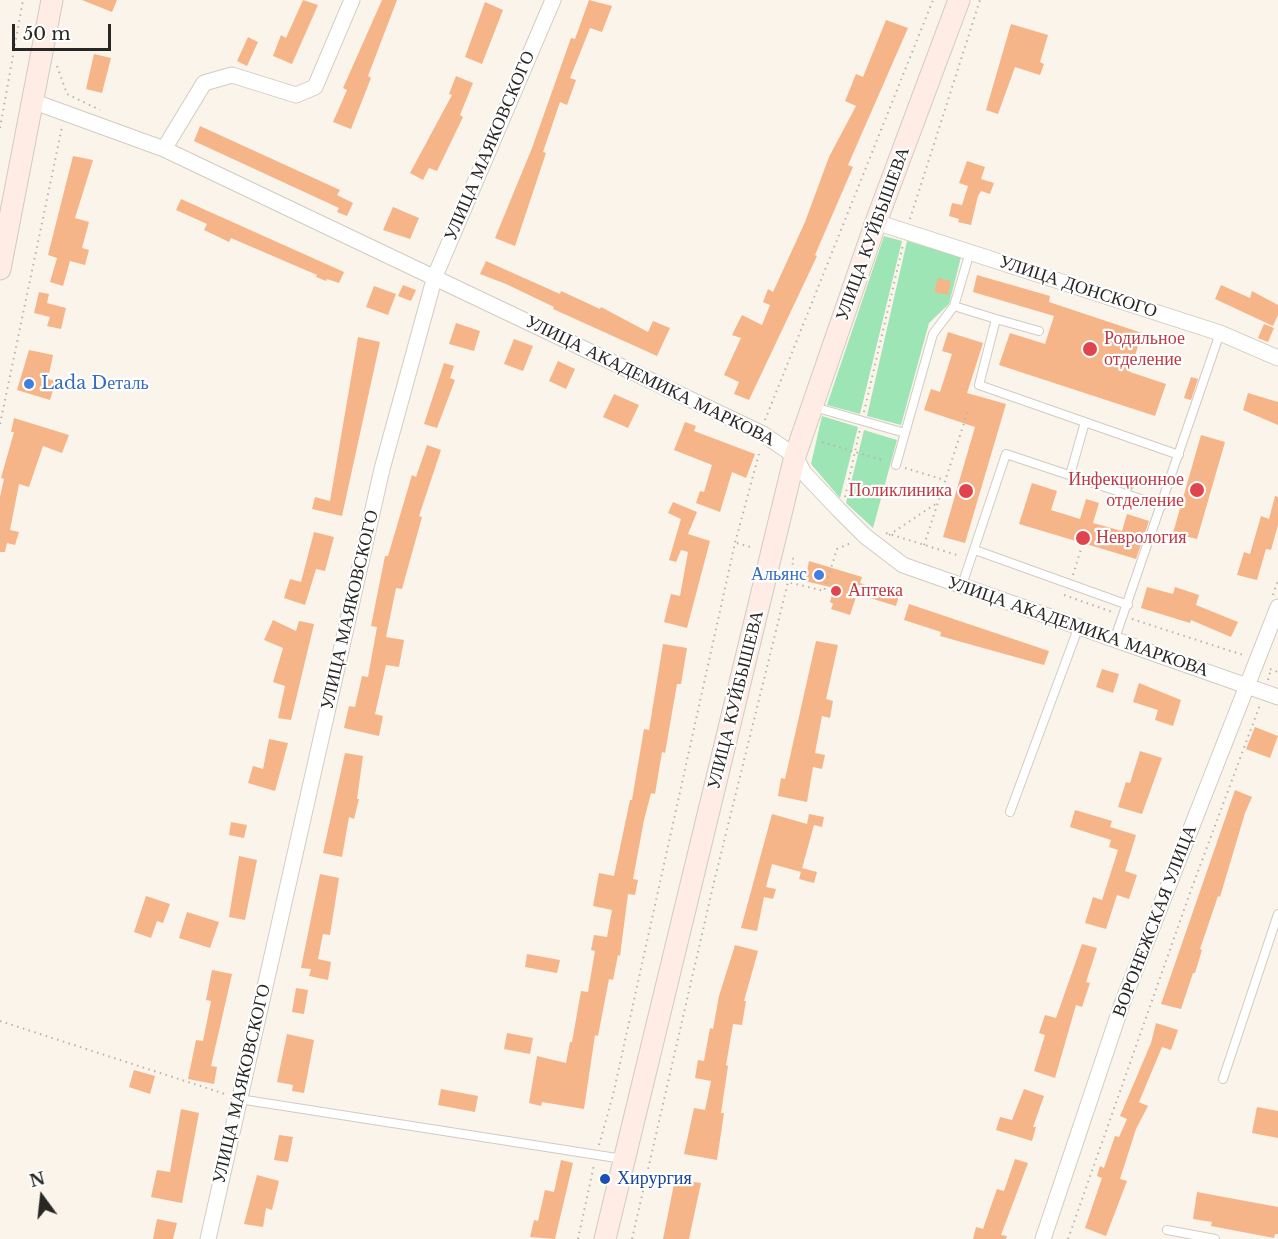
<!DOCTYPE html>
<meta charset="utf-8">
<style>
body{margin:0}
#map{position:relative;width:1278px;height:1239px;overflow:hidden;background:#faf4eb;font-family:"Libre Baskerville",serif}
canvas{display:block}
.north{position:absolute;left:12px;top:1167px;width:60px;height:60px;-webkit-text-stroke:4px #fff;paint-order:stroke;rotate:345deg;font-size:16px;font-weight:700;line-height:24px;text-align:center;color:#292724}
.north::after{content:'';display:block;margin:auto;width:21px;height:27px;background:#292724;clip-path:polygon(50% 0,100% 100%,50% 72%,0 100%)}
.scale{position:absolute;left:12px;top:24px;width:99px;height:27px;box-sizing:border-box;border:3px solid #292724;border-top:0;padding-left:8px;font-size:18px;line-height:21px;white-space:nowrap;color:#292724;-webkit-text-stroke:4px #fff;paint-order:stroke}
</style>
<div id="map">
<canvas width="1278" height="1239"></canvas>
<div class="north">N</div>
<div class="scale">50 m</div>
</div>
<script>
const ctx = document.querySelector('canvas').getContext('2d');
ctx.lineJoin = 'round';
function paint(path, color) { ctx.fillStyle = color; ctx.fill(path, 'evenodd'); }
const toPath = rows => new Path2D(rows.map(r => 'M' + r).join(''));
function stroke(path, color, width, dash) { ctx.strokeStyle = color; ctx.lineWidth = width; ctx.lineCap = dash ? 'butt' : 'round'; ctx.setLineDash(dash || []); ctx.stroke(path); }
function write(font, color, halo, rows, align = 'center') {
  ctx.font = font + ' "Libre Baskerville",serif'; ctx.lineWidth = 4.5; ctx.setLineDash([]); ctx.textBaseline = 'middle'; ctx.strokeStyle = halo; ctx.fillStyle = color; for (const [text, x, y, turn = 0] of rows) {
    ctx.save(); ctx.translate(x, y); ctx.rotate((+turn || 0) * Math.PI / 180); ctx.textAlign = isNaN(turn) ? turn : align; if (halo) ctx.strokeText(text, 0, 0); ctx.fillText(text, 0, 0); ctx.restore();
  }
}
const green = toPath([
 [884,236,902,241,860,414,827,405],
 [907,241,961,257,949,304,929,323,901,425,867,416],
 [822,416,858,427,840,498,811,464],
 [864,430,897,440,873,528,846,503]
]);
const building = toPath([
 [82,0,117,0,112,12],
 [303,0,318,5,292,64,273,56,281,35,286,38],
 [382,0,397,0,368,76,371,78,351,129,333,122,347,90,343,88],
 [589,0,612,6,602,32,590,28,570,78,576,80,567,105,560,102,543,152,546,153,515,246,495,238,532,148,571,38,575,39],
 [485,2,503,10,482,64,465,57],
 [886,20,908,28,848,165,853,167,815,255,817,256,749,400,734,394,739,382,724,375,741,338,732,335,742,315,762,325,770,305,763,302,768,289,773,292,805,222,829,157,856,106,845,101,856,74,863,77],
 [1011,24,1048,35,1040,62,1044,64,1040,75,1015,67,998,114,986,110],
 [248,37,258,42,247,66,237,61],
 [94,54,111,58,102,93,86,89],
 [456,76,473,83,460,115,463,117,437,171,429,168,423,180,410,173,452,95,449,94],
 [200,126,340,190,337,195,353,203,347,216,337,212,339,208,194,141],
 [73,156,93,160,75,218,89,222,82,248,89,250,85,265,70,261,63,286,50,282,57,258,48,255],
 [967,161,985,167,981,179,994,183,990,194,981,191,978,196,971,225,958,222,959,219,949,216,952,203,962,205,968,186,959,183],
 [181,199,344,272,339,283,327,279,326,281,316,277,317,275,231,238,229,242,204,230,207,224,176,210],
 [393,207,419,218,410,239,383,230],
 [486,261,560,294,561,291,600,309,601,307,648,332,653,321,670,328,657,356,553,309,554,307,506,284,480,274],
 [977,275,1050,296,1049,302,1142,333,1130,372,1166,384,1155,416,999,365,1010,333,1045,344,1054,316,973,292],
 [938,278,951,281,948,295,934,292],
 [403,285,416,290,411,301,398,296],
 [1221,285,1250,298,1252,291,1278,305,1278,315,1273,326,1215,299],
 [374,286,396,294,388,315,366,307],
 [39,292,49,294,47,303,66,308,61,329,47,326,50,317,34,313],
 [456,323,480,331,474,351,449,344],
 [1264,324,1274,328,1268,342,1258,338],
 [948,332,983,343,967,393,1006,404,965,543,943,537,975,427,924,410,931,389,940,392,952,354,942,351],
 [358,337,380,342,342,516,312,509,315,497,330,501],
 [514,339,533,346,523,371,504,364],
 [29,350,53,355,48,379,56,381,50,400,17,390],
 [558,361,575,369,566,389,549,381],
 [444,363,454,366,450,378,455,380,437,428,424,424],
 [1191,377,1198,379,1191,400,1184,398],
 [1248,393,1278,402,1278,425,1243,410],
 [614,394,639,405,628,428,603,417],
 [14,418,69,435,62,453,43,446,29,487,19,484,10,530,19,532,15,545,7,543,5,552,0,552,0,497,4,479,1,478,14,432,11,432],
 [685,422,696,426,694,431,755,454,746,478,732,472,720,512,696,503,700,491,704,492,712,465,674,450],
 [1201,435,1225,442,1197,539,1173,533],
 [427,445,441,450,419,516,422,517,402,589,396,588,386,637,404,640,399,667,386,665,375,714,383,716,379,736,344,728,349,706,355,707,362,676,368,677,377,627,371,626,385,556,388,556,412,475,416,477],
 [1123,473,1137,478,1132,490,1118,485],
 [1032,483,1057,491,1051,510,1080,519,1086,499,1099,503,1093,523,1122,531,1127,514,1149,521,1136,559,1019,524],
 [1275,496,1278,497,1278,525,1271,550,1266,549,1257,580,1237,575,1244,552,1250,554,1261,516,1269,519],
 [673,502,697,512,688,534,710,541,687,628,664,622,671,594,680,596,688,552,681,550,676,562,669,560,681,519,668,513],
 [314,532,334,537,325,571,316,569,305,605,284,598,290,579,301,582],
 [809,561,862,577,860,583,899,596,896,606,857,594,850,615,831,609,833,604,830,602,834,588,805,581],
 [1147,587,1173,594,1175,587,1199,595,1196,605,1238,622,1231,637,1191,620,1190,623,1141,608],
 [909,604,1049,651,1044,665,940,636,941,632,904,620],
 [273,620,296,631,299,621,314,624,291,720,278,718,285,686,273,682,283,648,264,640],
 [816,641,838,645,826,699,833,701,830,718,822,716,815,753,825,755,822,769,813,767,807,802,778,796,781,778,785,779],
 [663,644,687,648,681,684,677,684,665,753,662,752,655,794,651,793,644,820,633,879,638,880,635,895,628,894,620,956,618,955,613,980,609,979,598,1036,595,1035,584,1109,542,1102,541,1106,529,1103,537,1056,566,1063,570,1042,572,1042,581,991,588,992,595,951,591,950,594,935,607,937,612,910,593,906,599,873,614,876,630,800,632,800,644,729,649,730],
 [1102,669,1119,674,1113,693,1096,687],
 [1139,683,1181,700,1173,726,1155,720,1158,710,1133,702],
 [1255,727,1278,736,1270,758,1246,749],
 [269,739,288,743,275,791,248,783,253,766,263,769],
 [1140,751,1162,758,1142,814,1118,807,1126,782,1130,783],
 [345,753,363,756,357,799,359,799,354,819,349,817,342,857,323,853],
 [1235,790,1252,797,1245,813,1220,897,1218,896,1200,949,1202,950,1195,973,1193,973,1181,1009,1161,1004],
 [1075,810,1112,821,1110,827,1136,835,1125,871,1137,875,1129,899,1117,895,1106,929,1085,923,1093,897,1102,900,1118,850,1109,847,1111,840,1070,827],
 [772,814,807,824,809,814,824,817,822,827,814,825,801,872,772,864,766,887,776,889,773,899,764,897,757,931,741,928],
 [231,822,247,825,244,838,229,835],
 [239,856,257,860,245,920,229,917],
 [802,868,817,872,814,883,799,879],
 [320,874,339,878,330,935,323,934,318,959,331,962,328,980,309,976,311,969,301,968],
 [146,896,170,904,163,923,157,921,151,938,134,932],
 [187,912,219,922,210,948,179,938],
 [1082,944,1097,948,1086,982,1090,983,1082,1007,1076,1005,1055,1078,1034,1071,1045,1035,1039,1033,1045,1015,1056,1018],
 [735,945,758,951,744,1001,746,1001,742,1025,733,1024,726,1065,728,1066,721,1113,724,1113,717,1160,684,1154,694,1108,705,1110,711,1081,695,1078,698,1060,704,1061,710,1028,713,1029,719,996],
 [527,954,560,960,557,973,525,967],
 [212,970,232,974,211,1066,217,1067,214,1084,188,1079,196,1040,203,1041,211,1001,206,1000],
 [296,988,308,990,304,1014,292,1012],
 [1156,1023,1178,1030,1171,1050,1162,1047,1139,1102,1148,1106,1136,1129,1120,1179,1127,1181,1106,1236,1085,1228,1102,1178,1097,1176,1100,1166,1104,1168,1115,1136,1119,1137,1127,1119,1120,1116,1151,1043],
 [507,1033,533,1038,530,1054,504,1049],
 [287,1034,314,1040,304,1093,292,1091,293,1085,277,1082],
 [134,1070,155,1076,150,1094,129,1087],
 [441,1089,478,1096,475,1112,438,1105],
 [1024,1089,1044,1096,1033,1127,1036,1127,1032,1141,996,1130,1000,1117,1012,1120],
 [1257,1107,1278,1111,1278,1138,1252,1133],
 [181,1109,199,1113,182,1203,151,1197,157,1170,170,1172],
 [279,1135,293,1137,288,1162,274,1160],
 [1015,1159,1028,1163,1001,1235,1007,1236,1006,1239,973,1239,976,1227,983,1229,997,1189,1004,1191],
 [561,1160,573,1163,555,1239,530,1237,534,1220,538,1221,545,1190,554,1192],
 [257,1175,279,1181,272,1210,266,1208,263,1227,244,1224],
 [675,1179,701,1183,689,1239,663,1239],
 [1197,1192,1278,1207,1278,1234,1275,1234,1274,1238,1211,1226,1212,1222,1193,1219],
 [157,1219,177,1223,173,1239,153,1239]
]);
const path = toPath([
 [57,66,67,94,100,110],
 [0,128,23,0],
 [910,219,980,0],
 [864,412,903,245],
 [765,420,933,0],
 [0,424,62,127],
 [822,442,885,461],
 [905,468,945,480],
 [845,497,860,429],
 [886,533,960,556],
 [889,535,937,503],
 [737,543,754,548],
 [924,545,968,411],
 [1073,575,1082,546],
 [788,582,794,559,789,557],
 [1064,595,1112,612],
 [1273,595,1278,580],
 [1132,619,1243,655],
 [1270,669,1278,672],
 [1268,680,1271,669],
 [0,1021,225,1094],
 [599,1145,613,1095,735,543,760,450],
 [578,1239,594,1165],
 [632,1239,714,882,788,582,824,591,837,549,853,542],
 [1068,1239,1191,890,1260,705]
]);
const lane = toPath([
 [954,306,996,319,979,385,1179,455],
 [996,319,1039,331],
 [814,407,905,433],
 [896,465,933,334,954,306,970,252],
 [1070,475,1085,422],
 [975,550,1128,605],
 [962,585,1006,454,1162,506],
 [1115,638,1220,333],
 [1010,812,1079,626],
 [1223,1079,1278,914],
 [239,1099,623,1159],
 [1167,1230,1215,1239]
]);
const street = toPath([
 [32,101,164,149,763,434,795,456,804,473,839,510,865,536,903,565,1278,697],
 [164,149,204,83,232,75,296,95,315,87,352,0],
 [876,222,1220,333,1278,358],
 [208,1239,382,469,435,276,553,0],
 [1043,1239,1122,1004,1278,607]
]);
const secondary = toPath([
 [0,269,52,0],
 [605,1239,795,456,876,222,959,0]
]);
const markers = [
 [1090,349,8,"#e0444e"],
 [29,384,6,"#3f7fe0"],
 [1197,490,8,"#e0444e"],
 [966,491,8,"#e0444e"],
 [1083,538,8,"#e0444e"],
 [819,575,6,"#3f7fe0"],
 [836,591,6,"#e0444e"],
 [605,1179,6,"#1a4fb4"]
];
const streetNames = [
 ["УЛИЦА МАЯКОВСКОГО",490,146,-67],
 ["УЛИЦА КУЙБЫШЕВА",873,234,-70],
 ["УЛИЦА ДОНСКОГО",1078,287,18],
 ["УЛИЦА АКАДЕМИКА МАРКОВА",650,381,26],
 ["УЛИЦА МАЯКОВСКОГО",350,610,-77],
 ["УЛИЦА АКАДЕМИКА МАРКОВА",1078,627,19],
 ["УЛИЦА КУЙБЫШЕВА",736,700,-76],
 ["ВОРОНЕЖСКАЯ УЛИЦА",1155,921,-69],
 ["УЛИЦА МАЯКОВСКОГО",242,1084,-77]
];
const healthNames = [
 ["Родильное",1104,339],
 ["отделение",1104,360],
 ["Инфекционное",1184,480,"right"],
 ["отделение",1184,501,"right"],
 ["Поликлиника",952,491,"right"],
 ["Неврология",1096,538],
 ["Аптека",848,591]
];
const shopNames = [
 ["Lada Dеталь",41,384],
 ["Альянс",807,575,"right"]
];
const transitNames = [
 ["Хирургия",617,1179]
];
paint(green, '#9ee5b6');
paint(building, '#f5b588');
stroke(lane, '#d1cbc2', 10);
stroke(street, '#d1cbc2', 17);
stroke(secondary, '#d1cbc2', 23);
stroke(path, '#b8b3ac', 2, [1.5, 4.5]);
stroke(lane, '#fff', 8);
stroke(street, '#fff', 15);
stroke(secondary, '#feece5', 21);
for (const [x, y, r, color] of markers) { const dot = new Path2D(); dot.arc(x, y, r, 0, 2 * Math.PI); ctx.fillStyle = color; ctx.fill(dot); stroke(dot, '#fff', 2); }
write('18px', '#292724', '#fff', streetNames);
write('18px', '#be3a42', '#fff', healthNames, 'left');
write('18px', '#366cbe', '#fff', shopNames, 'left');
write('18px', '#164399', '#fff', transitNames, 'left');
</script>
